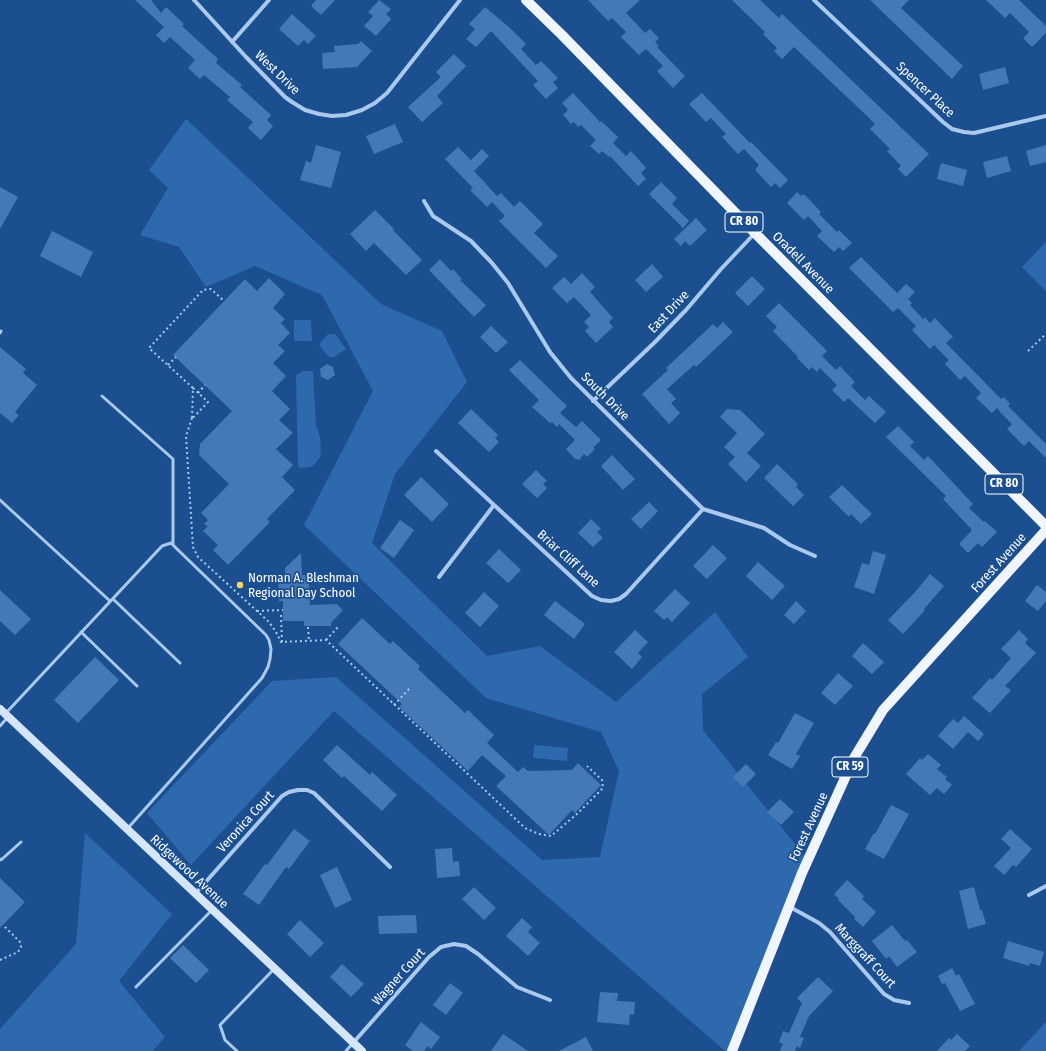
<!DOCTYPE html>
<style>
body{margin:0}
canvas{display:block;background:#1b4f8f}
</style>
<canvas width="1046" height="1051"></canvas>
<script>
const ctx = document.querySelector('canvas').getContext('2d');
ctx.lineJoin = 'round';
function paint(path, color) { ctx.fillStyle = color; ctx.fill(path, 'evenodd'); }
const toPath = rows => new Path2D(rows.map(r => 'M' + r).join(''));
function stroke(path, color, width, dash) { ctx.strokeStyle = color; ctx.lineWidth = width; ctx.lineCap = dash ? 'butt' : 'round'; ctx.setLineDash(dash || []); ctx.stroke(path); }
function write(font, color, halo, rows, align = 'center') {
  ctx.font = font + ' "Fira Sans Condensed",sans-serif'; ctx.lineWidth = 3.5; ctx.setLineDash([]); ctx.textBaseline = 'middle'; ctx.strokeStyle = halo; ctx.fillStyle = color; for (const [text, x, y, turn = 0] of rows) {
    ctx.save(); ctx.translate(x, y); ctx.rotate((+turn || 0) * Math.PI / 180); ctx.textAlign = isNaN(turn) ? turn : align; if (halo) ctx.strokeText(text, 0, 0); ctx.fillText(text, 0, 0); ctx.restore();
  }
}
const green = toPath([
 [186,119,381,304,442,331,467,382,395,474,372,543,487,656,540,646,616,702,715,612,748,657,702,694,703,730,808,860,731,1051,725,1051,334,711,191,865,147,813,272,681,336,677,542,860,600,857,619,771,601,732,486,698,304,525,373,391,322,295,255,266,206,287,179,247,140,235,168,188,149,170],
 [1046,242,1046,291,1022,267],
 [294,320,311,320,312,341,294,341],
 [331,334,335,334,346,349,334,357,329,357,319,345,327,335],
 [303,371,313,371,316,425,320,437,321,452,320,457,314,465,310,467,301,468,298,467,296,375],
 [534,745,568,748,567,761,533,758],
 [85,833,172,914,119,981,165,1037,153,1051,0,1051,0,1029,76,944],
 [1046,1022,1046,1051,1019,1051]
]);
const building = toPath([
 [135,0,151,0,161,13,166,7,184,24,182,26,218,59,216,63,242,85,240,87,271,115,267,120,273,126,261,140,248,128,253,122,227,100,230,97,204,75,200,79,188,68,195,60,170,37,164,43,156,35,164,27],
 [316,0,335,0,321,15,311,6],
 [379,0,391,9,386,14,391,19,376,36,364,26,373,16,368,12],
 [588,0,640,0,626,13,645,33,650,29,659,38,655,42,659,46,657,47,685,76,673,88,657,71,663,66,646,49,639,55,621,37,626,32,612,18,608,21],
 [732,0,760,0,779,18,782,14,929,154,906,177,898,169,901,166,887,151,890,149,870,129,875,124,866,115,794,47,782,59,774,51,777,48,763,34,765,32],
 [870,0,909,0,901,8,963,66,952,79],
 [986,0,1019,0,1046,26,1046,33,1032,47,1023,38,1029,32,1010,13,1005,18],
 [485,7,510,28,526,44,521,49,536,65,541,61,558,78,553,82,558,88,546,99,533,85,538,81,491,31,476,47,466,39,475,29,469,24],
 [292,14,316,36,308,44,304,40,298,46,279,29],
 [361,41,372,51,357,67,323,69,322,53,335,52,334,46,358,44],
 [454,54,466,66,437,96,443,103,422,122,408,107,441,77,436,72],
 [1005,67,1009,83,983,90,979,74],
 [573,93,600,122,601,121,618,137,613,143,626,156,631,151,646,168,641,173,646,179,638,186,610,156,609,157,602,151,599,154,590,146,596,140,581,125,578,127,574,122,571,124,563,115,568,110,562,103],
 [702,93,750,143,751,142,788,180,780,188,775,183,771,187,755,170,759,165,744,149,738,154,722,137,726,134,711,118,706,122,689,104],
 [395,124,403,142,374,154,366,136],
 [316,145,341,152,331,188,300,180,306,161,311,163],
 [1046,145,1046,162,1030,166,1026,151],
 [458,147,471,160,482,149,489,156,474,171,497,196,501,193,514,207,520,201,543,224,534,233,558,256,546,268,499,221,505,216,492,202,487,207,470,190,473,188,445,159],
 [1007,156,1011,171,987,178,983,162],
 [941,163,967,170,963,186,937,179],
 [661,182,677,198,672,204,689,221,683,228,649,194],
 [0,187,18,197,0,229],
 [797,192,801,196,804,194,821,212,819,214,837,232,839,230,852,243,843,251,839,247,834,252,817,236,822,231,808,216,804,220,787,203],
 [375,210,394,229,393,230,422,260,406,275,374,243,366,251,350,234],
 [696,218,707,230,690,246,685,241,681,246,674,239],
 [52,231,93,252,81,277,40,256],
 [861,257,897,293,906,284,915,292,908,299,912,303,910,305,923,319,925,317,930,323,935,318,953,337,946,343,1001,399,1004,397,1010,404,1008,406,1046,444,1046,458,1029,441,1024,446,1007,429,1012,424,1001,413,997,408,992,413,976,398,981,393,965,376,960,380,945,364,949,360,934,345,930,349,912,330,916,326,898,308,893,312,849,268],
 [440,259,451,271,453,269,462,279,460,280,486,305,474,317,429,270],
 [652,264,663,277,646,292,635,280],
 [582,273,595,287,590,292,613,318,609,322,613,327,596,343,585,331,589,327,584,322,591,315,574,297,567,303,552,288,564,277,571,284],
 [752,276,765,289,748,306,735,293],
 [269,278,285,294,273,308,285,319,281,323,290,333,278,345,285,351,273,363,286,376,272,391,290,409,279,420,293,433,276,449,293,465,282,477,295,490,267,519,270,522,228,565,213,550,218,545,203,531,208,526,204,524,208,520,201,513,229,484,199,455,200,444,232,411,173,355,245,279,257,291],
 [779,303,827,351,822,356,836,370,840,366,855,382,851,386,865,400,869,396,886,412,875,423,848,398,844,402,832,390,837,385,820,368,817,372,812,367,809,370,797,358,798,357,773,331,777,327,766,316],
 [723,322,733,332,696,367,694,365,667,389,676,399,671,403,680,413,669,424,642,394,668,370,666,368,713,324,717,328],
 [491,326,508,342,496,353,480,337],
 [0,347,26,369,23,373,37,385,15,412,19,415,12,423,0,413],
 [520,360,567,406,560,413,576,427,582,421,601,440,593,448,595,449,587,457,584,454,579,460,574,458,566,449,575,440,559,424,557,427,552,422,550,423,532,407,539,400,509,370],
 [327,364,333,367,335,375,328,380,321,377,320,369],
 [471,409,498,435,495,438,499,442,489,452,458,423],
 [727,409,740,410,765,434,747,453,761,466,746,482,728,464,735,457,724,447,737,433,720,417],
 [898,426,914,442,910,446,924,460,928,456,973,504,969,508,984,522,985,521,997,532,982,547,978,543,968,553,959,544,972,530,943,499,946,496,886,437],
 [612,455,635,479,623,490,601,466],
 [777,464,798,484,796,487,804,495,793,506,764,478],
 [536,470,547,481,543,484,547,488,537,498,522,484],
 [421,477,449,504,432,522,404,495],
 [842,485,872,514,861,524,851,514,849,517,829,497],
 [649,502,658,511,641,529,631,519],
 [591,519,601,529,597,532,603,538,593,547,578,533],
 [400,520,414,530,394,558,380,548],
 [713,545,727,558,707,579,693,566],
 [499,549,521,570,508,583,486,563],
 [873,551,886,555,874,594,854,587,862,563,869,565],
 [301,553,302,575,309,575,310,605,337,604,343,610,331,623,331,626,304,626,304,621,283,621,283,601,279,601,278,574,285,574,285,568],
 [758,562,785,586,772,600,746,576],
 [930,574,944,586,924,609,925,610,903,634,888,620,916,591],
 [1037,585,1046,592,1046,601,1038,611,1025,601],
 [675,589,690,603,672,622,667,617,664,620,654,611],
 [0,590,31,619,15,635,0,621],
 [484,592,499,606,480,627,465,613],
 [555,601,585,624,574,639,544,615],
 [796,601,806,611,794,624,784,615],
 [362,618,390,644,393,641,420,666,418,669,465,713,468,710,494,735,487,743,518,772,523,767,528,771,572,770,578,763,601,785,575,813,572,810,549,835,496,786,506,776,482,755,468,771,399,707,402,704,338,644],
 [635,630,648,642,638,653,642,657,632,669,614,652],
 [1019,630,1028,639,1025,643,1036,653,1005,686,1011,690,990,713,972,698,990,678,992,680,1011,658,1001,649],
 [863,643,884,662,872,674,852,656],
 [95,657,119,680,78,723,54,700],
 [838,673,853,686,835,705,821,693],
 [795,713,814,723,796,754,800,756,792,769,768,755,776,742,778,743],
 [964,716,984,734,978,741,968,732,953,749,938,736,953,719,958,723],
 [337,745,370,775,372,772,397,795,382,811,344,776,342,778,323,760],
 [928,754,941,765,937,769,947,777,945,779,952,785,944,794,937,788,930,795,906,774,920,758,922,760],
 [746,764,756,774,743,787,733,777],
 [780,799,794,812,781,825,767,812],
 [891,805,909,814,884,859,865,849,874,833,875,834],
 [294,829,310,841,289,869,286,867,259,905,243,894,265,864,267,865],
 [1010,829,1032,849,1016,867,1013,865,1004,875,994,866,1011,848,1001,839],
 [452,848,453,862,459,861,460,876,437,878,435,849],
 [337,867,352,900,335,908,320,875],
 [0,878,25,902,0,928],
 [847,880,864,896,862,899,876,912,863,927,854,919,855,917,838,900,839,899,834,894],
 [474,887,496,908,484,920,462,899],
 [974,887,980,910,982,910,986,924,968,929,959,891],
 [416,915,417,933,379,934,378,916],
 [522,918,532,927,528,932,540,943,528,956,506,936],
 [300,920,324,943,310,957,287,934],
 [892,925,905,941,907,940,917,952,897,967,889,956,886,959,872,941],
 [1008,941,1044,952,1040,966,1030,963,1029,966,1003,958],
 [183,945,209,970,196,983,170,958],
 [342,964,364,984,351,997,330,977],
 [952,968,956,976,959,974,975,1004,960,1011,945,983,942,984,938,976],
 [818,977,833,991,809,1016,800,1037,804,1038,800,1048,797,1046,795,1051,780,1051,783,1044,779,1042,783,1031,789,1033,802,1003,797,998],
 [450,983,463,993,446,1015,433,1005],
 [600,992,618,993,617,1001,635,1002,634,1015,630,1014,629,1025,597,1022],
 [421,1022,440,1037,431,1049,428,1046,424,1051,413,1051,405,1045],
 [503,1034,528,1051,491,1051],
 [957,1034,970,1046,965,1051,937,1051,949,1038,951,1040],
 [586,1037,593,1051,559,1051]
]);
const path = toPath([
 [1028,351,1046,334],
 [168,365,176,357],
 [193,388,208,402,192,419,193,388,149,348,203,290,211,289,224,301],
 [198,393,205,385],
 [192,418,186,436,193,547,198,557,269,622,276,632,281,642,326,640,525,828,539,834,551,836,578,813,603,788,602,780,587,766],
 [257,611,283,610],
 [281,615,282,642],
 [308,627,309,641],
 [326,640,339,626],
 [394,705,410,688],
 [0,960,18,952,21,947,20,942,3,925]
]);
const lane = toPath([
 [0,333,1,331],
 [102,396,173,459,173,545],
 [0,500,110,601],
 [113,599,180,663],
 [81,632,137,686],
 [5,714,162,546,171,543,177,549,266,635,269,640,271,649,270,659,268,667,262,678,128,828],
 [0,726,7,718],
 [0,859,1,860,21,842],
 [136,987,212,910],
 [237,1051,225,1040,220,1025,274,969],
 [346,1051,353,1043]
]);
const street = toPath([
 [194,0,246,57,285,97,292,102,305,110,319,114,332,116,346,115,362,110,375,103,387,93,460,0],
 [814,0,943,122,952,129,964,132,974,133,1046,116],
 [232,42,269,0],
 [424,201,433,216,471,241,492,263,508,283,550,352,571,378,703,509,764,528,790,545,815,556],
 [593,401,655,342,686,310,721,269,755,233],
 [436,451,592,596,601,600,611,601,619,599,626,594,703,509],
 [439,577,494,505],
 [195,894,282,796,289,792,298,790,307,790,314,793,390,867],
 [1029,895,1046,886],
 [790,907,819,923,830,932,884,994,894,1000,909,1003],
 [353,1043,429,957,441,947,454,944,466,946,478,954,517,987,550,1000]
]);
const secondary = toPath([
 [0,709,362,1051]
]);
const primary = toPath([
 [526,0,562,35,755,233,1046,526],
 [732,1051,802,873,854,758,883,710,1046,530]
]);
const markers = [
 [240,585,4,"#ffd166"]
];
const shields = [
 [744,222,38],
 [1004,484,38],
 [850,767,36]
];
const shieldNames = [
 ["CR 80",744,222],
 ["CR 80",1004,484],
 ["CR 59",850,767]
];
const streetNames = [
 ["West Drive",277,73,44],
 ["Spencer Place",925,90,43],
 ["Oradell Avenue",803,263,45],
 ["East Drive",669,312,-47],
 ["South Drive",605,397,45],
 ["Briar Cliff Lane",568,559,42],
 ["Forest Avenue",999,563,-48],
 ["Veronica Court",246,822,-48],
 ["Forest Avenue",809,827,-65],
 ["Ridgewood Avenue",189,872,43],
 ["Marggraff Court",865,956,47],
 ["Wagner Court",399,977,-48]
];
const poiNames = [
 ["Norman A. Bleshman",248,578],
 ["Regional Day School",248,593]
];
paint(green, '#2e69ad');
paint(building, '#4478b7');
stroke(path, '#a9c9ee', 2, [2, 3]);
stroke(lane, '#a9c9ee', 3);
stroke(street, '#a9c9ee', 4);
stroke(secondary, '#d6e6fa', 8);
stroke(primary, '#f0f6ff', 10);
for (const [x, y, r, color] of markers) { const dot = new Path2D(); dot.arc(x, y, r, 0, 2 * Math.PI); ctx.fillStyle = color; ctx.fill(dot); stroke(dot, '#1b4f8f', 1.5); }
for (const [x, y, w] of shields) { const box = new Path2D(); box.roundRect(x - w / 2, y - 10, w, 20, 3); ctx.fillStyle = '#1b4f8f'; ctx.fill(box); stroke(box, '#fff', 1); }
write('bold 12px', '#fff', null, shieldNames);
write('13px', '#fff', '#1b4f8f', streetNames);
write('13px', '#fff', '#1b4f8f', poiNames, 'left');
</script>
